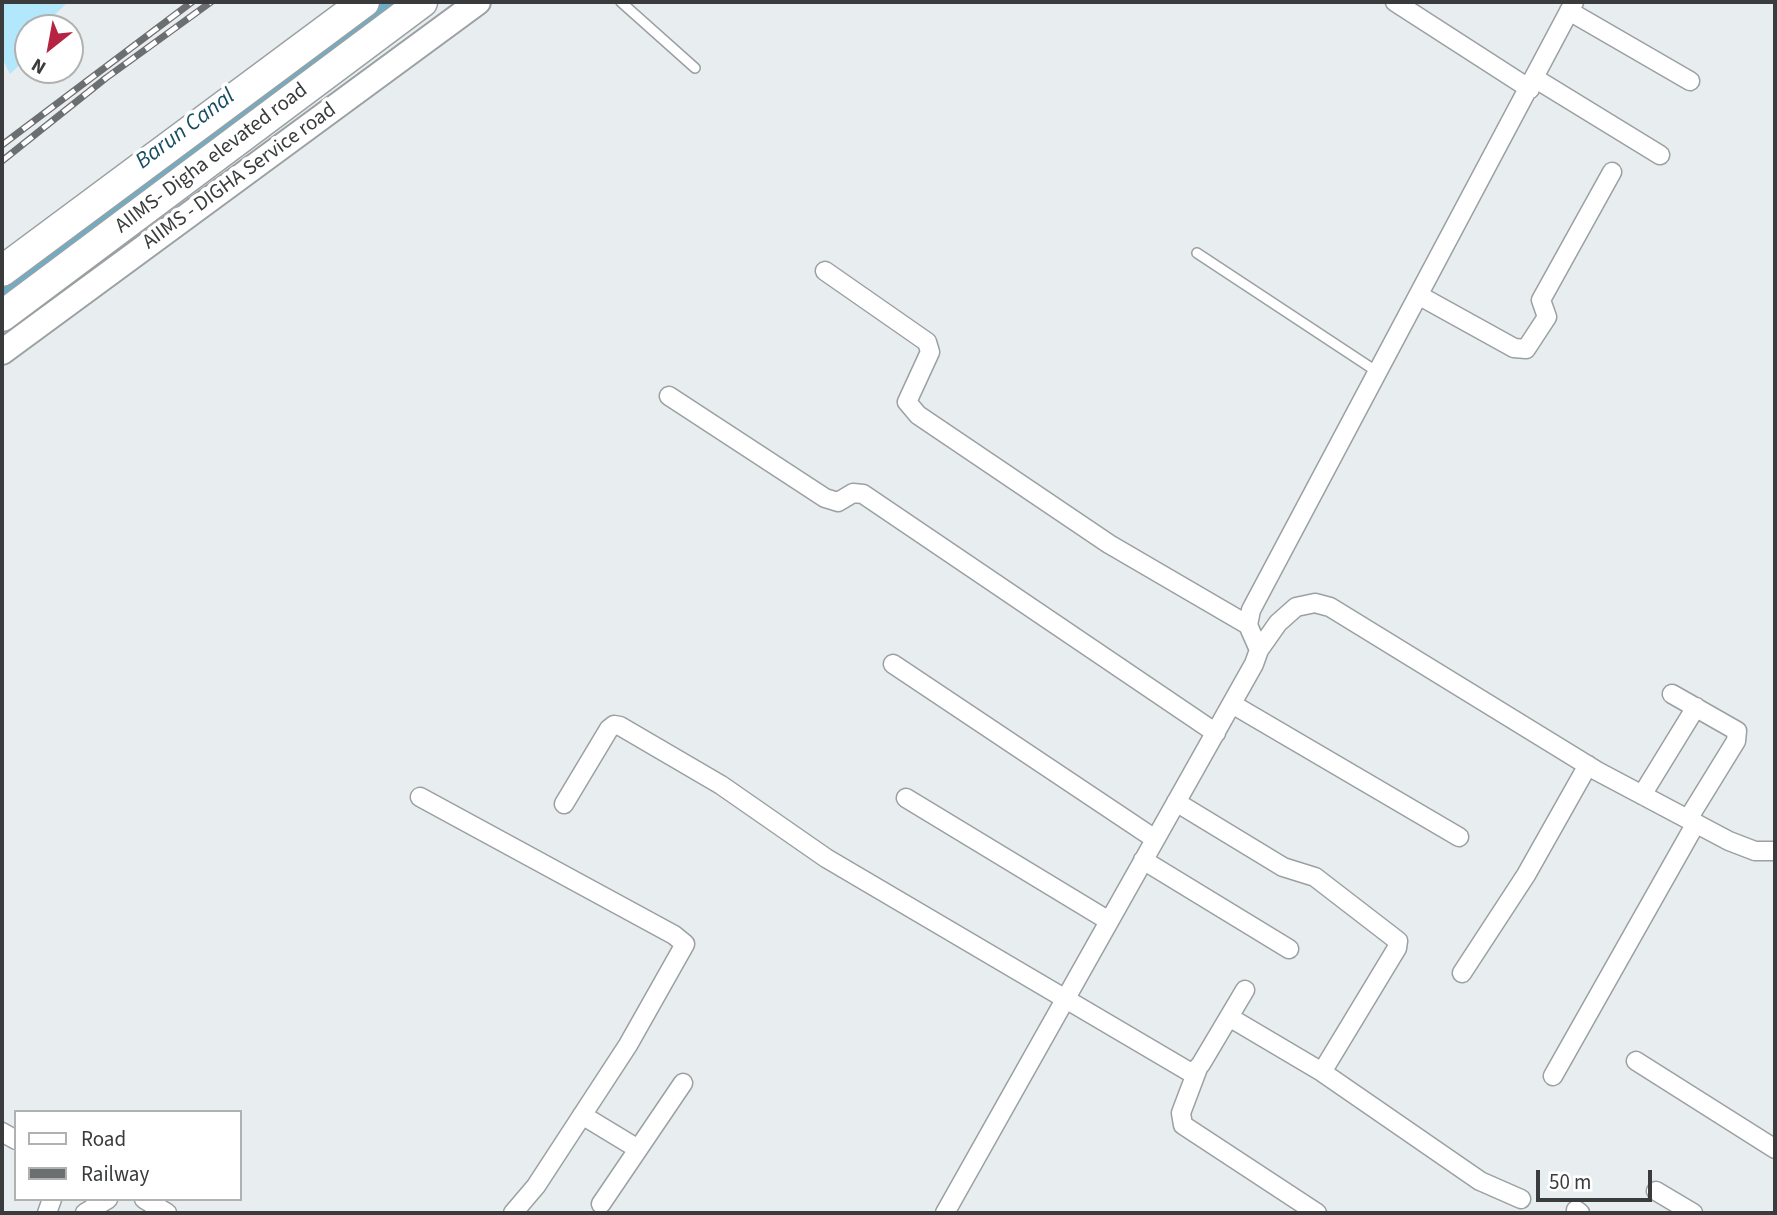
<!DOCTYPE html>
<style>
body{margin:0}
#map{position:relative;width:1777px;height:1215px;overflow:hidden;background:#e8edef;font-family:"Source Sans 3",sans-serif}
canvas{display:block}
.frame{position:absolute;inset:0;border:4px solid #393b3c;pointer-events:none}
.legend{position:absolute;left:14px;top:1110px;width:228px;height:91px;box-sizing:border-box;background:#fff;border:2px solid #b0b1b1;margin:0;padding:9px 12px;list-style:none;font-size:21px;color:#393b3c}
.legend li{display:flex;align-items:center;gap:14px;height:35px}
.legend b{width:35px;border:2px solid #b0b1b1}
.north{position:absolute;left:14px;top:14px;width:70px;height:70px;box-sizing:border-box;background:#fff;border:2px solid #b0b1b1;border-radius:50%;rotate:211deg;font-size:19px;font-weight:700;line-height:28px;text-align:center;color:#393b3c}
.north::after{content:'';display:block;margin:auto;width:24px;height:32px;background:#b62444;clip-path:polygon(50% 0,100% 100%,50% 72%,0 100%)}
.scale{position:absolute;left:1536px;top:1170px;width:116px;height:32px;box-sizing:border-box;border:4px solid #393b3c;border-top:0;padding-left:9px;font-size:21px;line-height:24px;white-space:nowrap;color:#393b3c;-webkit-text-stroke:5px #fff;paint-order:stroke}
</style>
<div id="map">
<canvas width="1777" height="1215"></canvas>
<div class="frame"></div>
<ul class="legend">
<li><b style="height:9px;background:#fff"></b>Road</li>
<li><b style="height:9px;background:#6c6f70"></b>Railway</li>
</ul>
<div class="north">N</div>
<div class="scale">50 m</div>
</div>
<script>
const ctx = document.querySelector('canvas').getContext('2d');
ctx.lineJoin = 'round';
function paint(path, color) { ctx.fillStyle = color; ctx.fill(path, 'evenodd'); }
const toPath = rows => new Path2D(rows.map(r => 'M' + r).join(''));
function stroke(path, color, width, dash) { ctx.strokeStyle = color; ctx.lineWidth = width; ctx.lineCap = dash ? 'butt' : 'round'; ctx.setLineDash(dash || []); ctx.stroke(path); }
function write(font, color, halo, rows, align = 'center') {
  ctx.font = font + ' "Source Sans 3",sans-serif'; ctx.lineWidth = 7; ctx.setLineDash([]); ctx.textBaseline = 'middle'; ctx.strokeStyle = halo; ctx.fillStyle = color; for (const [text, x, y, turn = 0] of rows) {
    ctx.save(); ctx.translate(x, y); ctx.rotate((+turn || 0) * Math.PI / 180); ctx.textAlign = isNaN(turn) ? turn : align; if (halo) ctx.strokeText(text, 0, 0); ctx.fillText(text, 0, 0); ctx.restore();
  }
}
const green = toPath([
 [2,2,68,2,47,22,47,28,28,28,28,57,10,74,2,58]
]);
const canal = toPath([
 [2,294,397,2]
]);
const service = toPath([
 [621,2,695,68],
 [1197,253,1379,373]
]);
const minor = toPath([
 [1395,2,1530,89],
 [1569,11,1690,81],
 [1536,79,1660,155],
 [825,271,927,342,930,352,907,402,918,415,1109,544,1248,625],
 [1420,296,1514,348,1526,349,1547,317,1541,300,1612,172],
 [669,396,825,498,838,502,853,493,863,494,1216,733],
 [1259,650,1278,623,1296,607,1315,603,1330,607,1597,771,1729,841,1755,851,1775,851],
 [893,664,1155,839],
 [1672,694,1737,731,1736,741,1688,819],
 [1232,704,1459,837],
 [1642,795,1696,707],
 [420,797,674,935,685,944,628,1045,536,1186,513,1213],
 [906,798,1109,921],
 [1176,802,1283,867,1315,877,1398,941,1397,948,1322,1072],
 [564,804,609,729,614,725,620,726,721,785,826,858,1188,1071,1195,1071,1201,1064,1245,990],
 [1143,860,1289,949],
 [1462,973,1526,875,1588,765],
 [1229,1017,1322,1072,1480,1181,1521,1199],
 [1636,1061,1775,1149],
 [1198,1068,1181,1113,1183,1125,1317,1213],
 [1553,1076,1696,823],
 [582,1115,638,1149],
 [2,1132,16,1140],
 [1656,1191,1693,1213],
 [144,1199,167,1213],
 [601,1204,683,1083],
 [1576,1210,1580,1213],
 [47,1213,52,1199],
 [85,1213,108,1199],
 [945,1213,1254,664,1259,650,1248,625,1251,610,1574,2]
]);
const secondary = toPath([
 [2,352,478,2]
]);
const motorway = toPath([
 [2,271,364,2],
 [2,316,422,2]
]);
const rail = toPath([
 [2,145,192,2],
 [2,161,106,78,211,2]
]);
const streetNames = [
 ["AIIMS- Digha elevated road",212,159,-37],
 ["AIIMS - DIGHA Service road",240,177,-36]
];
const waterNames = [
 ["Barun Canal",186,130,-37]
];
paint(green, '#b3e7fc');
stroke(canal, '#6baec8', 16);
stroke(service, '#9ba0a2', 12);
stroke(minor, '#9ba0a2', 21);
stroke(secondary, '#9ba0a2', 28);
stroke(motorway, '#9ba0a2', 33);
stroke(service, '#fff', 9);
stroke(minor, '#fff', 18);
stroke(secondary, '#fff', 24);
stroke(motorway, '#fff', 30);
stroke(rail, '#6c6f70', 7);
stroke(rail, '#fff', 4.5, [13]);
write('21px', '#393b3c', '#fff', streetNames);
write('italic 23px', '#144c60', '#fff', waterNames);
</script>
